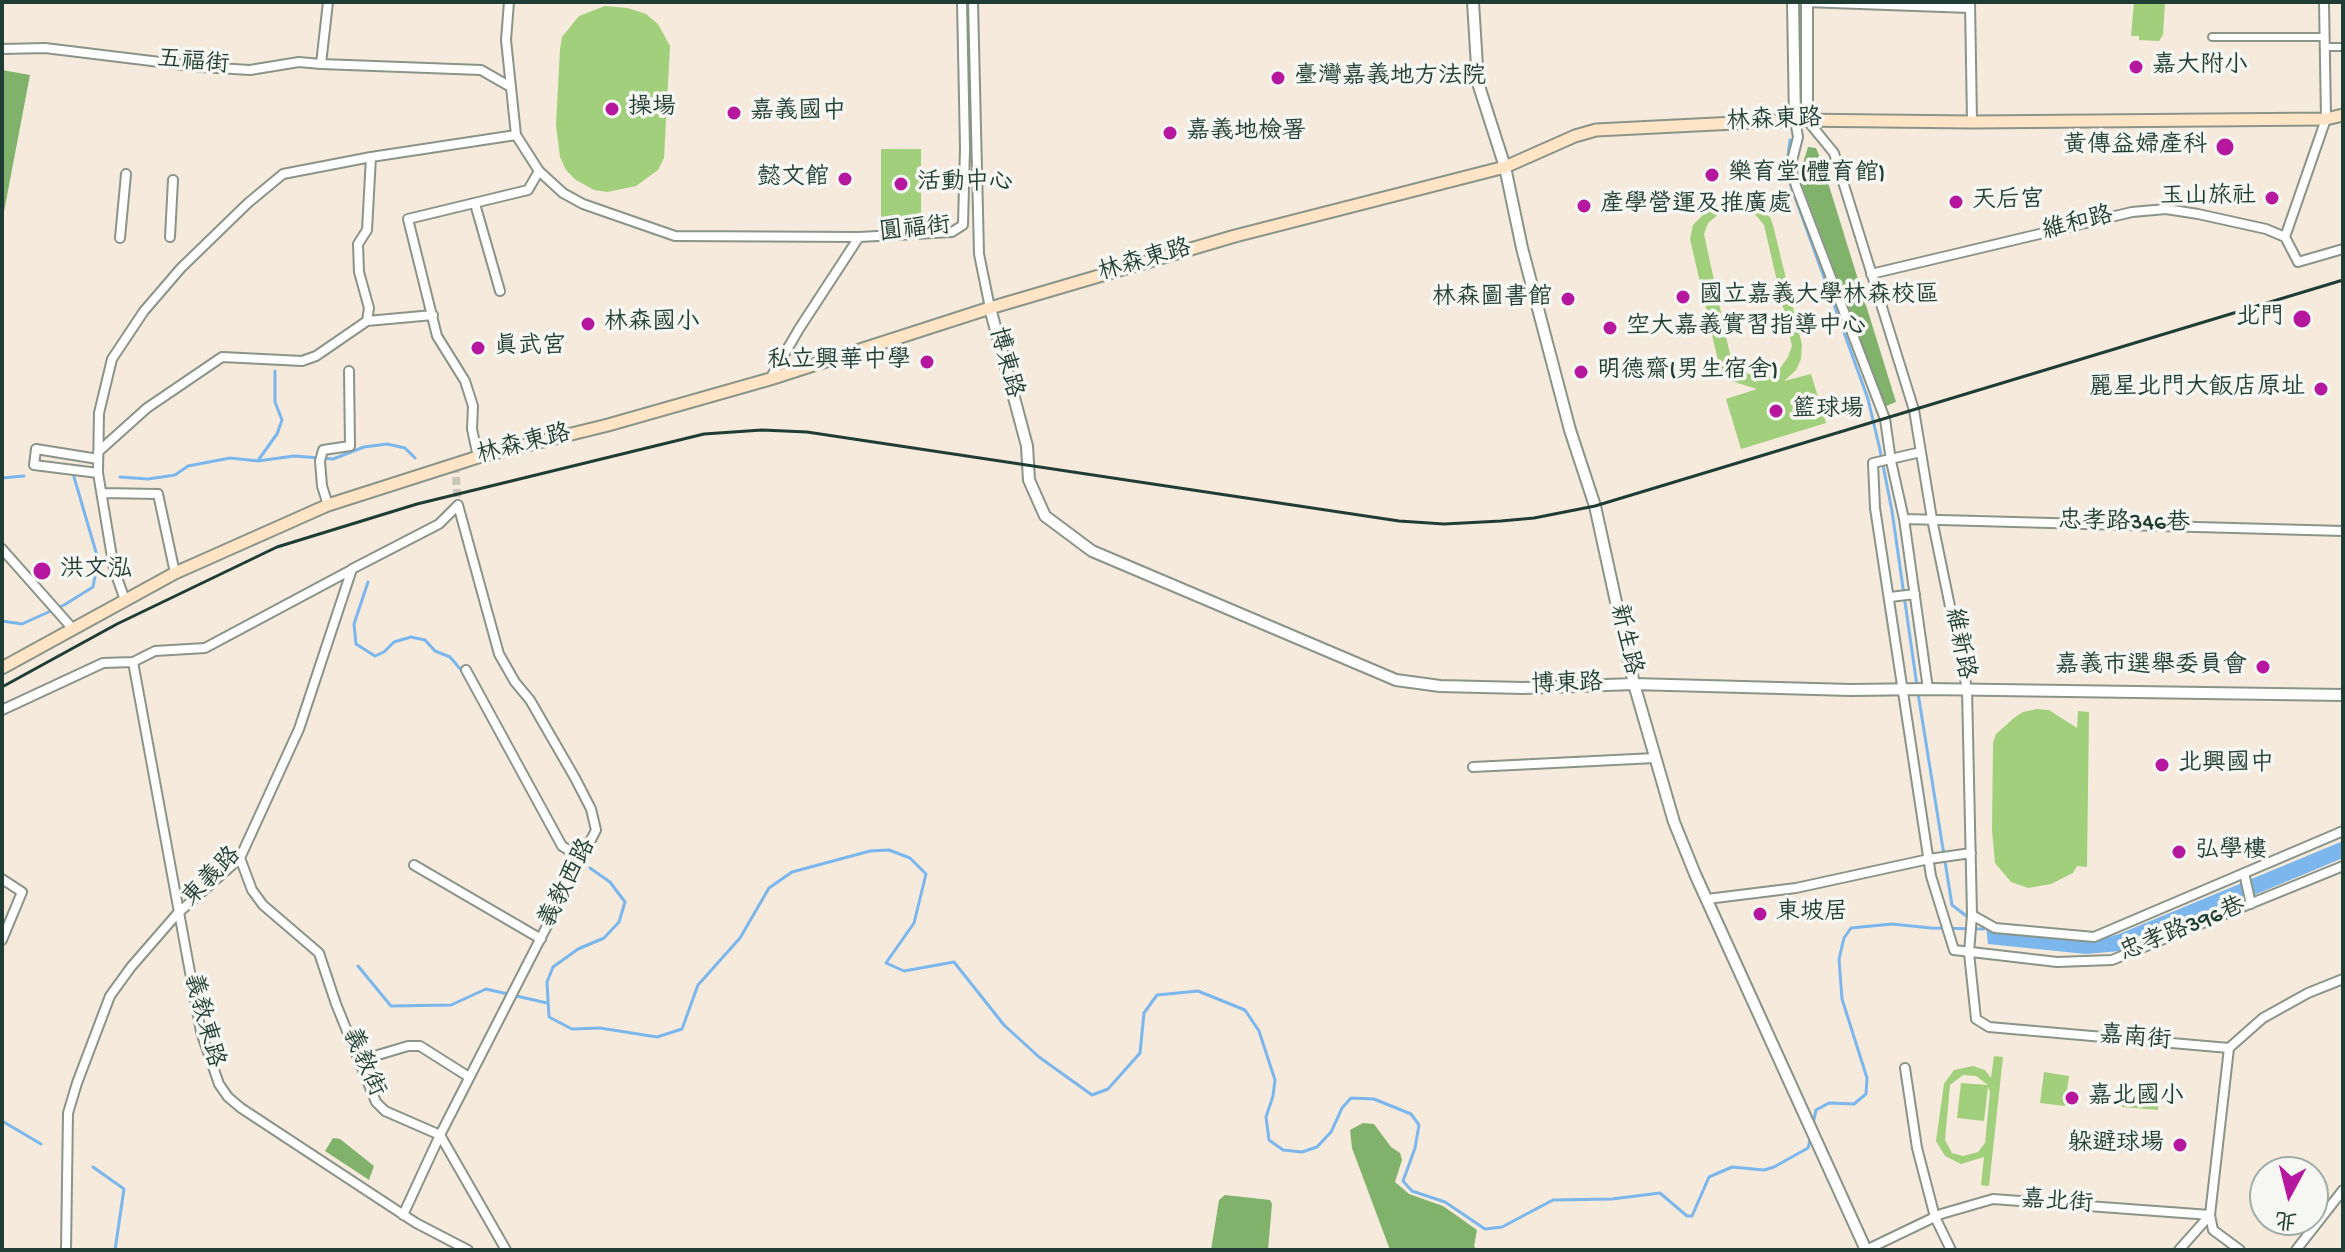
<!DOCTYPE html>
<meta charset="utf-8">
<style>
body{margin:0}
#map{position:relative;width:2345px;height:1252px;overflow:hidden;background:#f5eadc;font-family:"Gochi Hand","LXGW WenKai TC",sans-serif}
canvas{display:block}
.frame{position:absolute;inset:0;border:4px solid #1f3d34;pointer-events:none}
.north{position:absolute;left:2249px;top:1156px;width:80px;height:80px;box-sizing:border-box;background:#f6f6f2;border:2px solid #a0aca6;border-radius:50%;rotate:187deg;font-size:22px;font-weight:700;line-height:32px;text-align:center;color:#1f3d34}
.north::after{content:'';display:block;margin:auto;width:28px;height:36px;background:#b5179e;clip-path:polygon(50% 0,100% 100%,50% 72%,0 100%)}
</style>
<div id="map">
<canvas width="2345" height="1252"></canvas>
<div class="frame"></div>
<div class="north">北</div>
</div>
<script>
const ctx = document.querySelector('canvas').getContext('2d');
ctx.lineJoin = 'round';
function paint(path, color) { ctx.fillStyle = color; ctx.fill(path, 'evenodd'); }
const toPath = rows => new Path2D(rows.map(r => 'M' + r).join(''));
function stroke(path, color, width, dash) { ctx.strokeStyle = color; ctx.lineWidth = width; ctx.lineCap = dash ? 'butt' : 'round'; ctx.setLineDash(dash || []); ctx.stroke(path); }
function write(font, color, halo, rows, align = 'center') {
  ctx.font = font + ' "Gochi Hand","LXGW WenKai TC",sans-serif'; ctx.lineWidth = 7; ctx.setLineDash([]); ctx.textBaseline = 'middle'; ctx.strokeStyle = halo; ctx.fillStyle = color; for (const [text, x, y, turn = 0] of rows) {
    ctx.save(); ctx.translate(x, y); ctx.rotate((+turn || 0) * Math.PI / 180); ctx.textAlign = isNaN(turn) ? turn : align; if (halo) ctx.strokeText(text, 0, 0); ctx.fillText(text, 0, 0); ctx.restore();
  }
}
const green = toPath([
 [2134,2,2165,2,2163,35,2159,41,2139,40,2139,36,2131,36],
 [605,6,628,8,646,14,658,24,670,46,664,158,658,170,636,186,607,192,594,190,576,180,566,170,560,157,556,125,560,49,562,37,579,16],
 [921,149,921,218,881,219,881,149],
 [1737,201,1752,203,1770,217,1773,225,1802,345,1801,359,1796,370,1784,381,1811,374,1826,423,1741,449,1726,399,1757,389,1731,381,1719,365,1690,239,1693,225,1712,206],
 [1726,208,1738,208,1754,213,1764,225,1792,346,1788,357,1774,377,1748,374,1731,359,1704,234,1708,223],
 [2037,709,2049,710,2077,728,2078,711,2089,712,2087,867,2077,866,2073,873,2051,884,2028,888,2011,882,1995,863,1992,830,1993,743,1996,734,2014,718,2023,712],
 [1994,1056,2003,1057,1989,1186,1981,1185,1984,1157,1961,1164,1945,1156,1936,1141,1944,1084,1954,1070,1973,1066,1985,1070,1991,1078],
 [1963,1075,1976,1076,1988,1085,1961,1083,1957,1118,1984,1121,1988,1087,1990,1092,1985,1143,1978,1152,1963,1156,1952,1153,1945,1140,1950,1085],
 [2044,1072,2069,1076,2065,1106,2040,1103],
 [2124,1087,2160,1090,2158,1110,2122,1107]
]);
const forest = toPath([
 [2,70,30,75,2,222],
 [1808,147,1816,148,1821,160,1896,402,1881,408,1852,317,1802,185,1803,163],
 [1363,1123,1374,1124,1391,1147,1400,1153,1402,1160,1395,1182,1409,1194,1443,1206,1477,1230,1474,1246,1477,1250,1390,1250,1352,1148,1350,1130],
 [333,1138,340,1139,374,1166,369,1180,325,1151],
 [1225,1195,1270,1200,1272,1204,1268,1250,1211,1250,1219,1200]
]);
const water = toPath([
 [2343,841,2343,858,2120,951,2086,954,1988,944,1986,926,2095,941,2119,934]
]);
const stream = toPath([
 [1790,140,1786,172,1868,399,1880,450,1892,511,1917,686],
 [259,459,277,434,282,420,275,402,275,371],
 [120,477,148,479,175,475,188,466,230,458,258,461,294,456,333,459,364,447,387,444,405,448,415,458],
 [2,478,24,476],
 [368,582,354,624,356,644,375,656,384,652,394,642,411,637,425,640,435,651,450,657,462,671],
 [2,621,22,624,64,605,93,587,98,559,74,477],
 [1918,693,1952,905,1969,918],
 [590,868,610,882,625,902,619,922,604,938,578,949,553,967,547,982,549,1017,572,1029,600,1028,657,1037,682,1029,698,985,740,938,769,888,792,872,870,851,889,850,910,858,926,874,914,923,886,963,904,971,954,962,1004,1025,1039,1057,1092,1095,1108,1089,1140,1053,1144,1013,1157,995,1198,991,1245,1010,1259,1031,1275,1080,1273,1096,1266,1117,1269,1140,1283,1150,1302,1152,1317,1147,1331,1132,1342,1108,1351,1098,1374,1099,1411,1114,1419,1125,1415,1148,1403,1181,1412,1191,1445,1202,1485,1229,1502,1227,1553,1200,1612,1199,1660,1193,1687,1216,1692,1216,1709,1177,1732,1167,1764,1170,1774,1167,1808,1148,1811,1136],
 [358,966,391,1006,451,1005,486,989,547,1003],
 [2,1121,41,1144],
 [1813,1124,1816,1110,1829,1103,1854,1104,1866,1094,1867,1078,1842,999,1839,959,1844,938,1851,928,1892,924,1931,928,1984,929],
 [93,1167,124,1189,115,1250]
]);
const minorTunnel = toPath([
 [455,465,458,505]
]);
const pedestrian = toPath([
 [2212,37,2325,37],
 [2325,47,2343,47]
]);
const minor = toPath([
 [973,2,979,254,990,308],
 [1805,2,1970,8],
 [1970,2,1972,122],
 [2324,2,2326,119,2285,237,2298,262,2343,249],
 [2,49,45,48,201,67,250,70,299,62,321,64,328,2],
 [321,64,481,70,509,86],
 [1795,120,1798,137,1791,165,1796,186,1885,419,1891,461,1904,519,1928,689],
 [1807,120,1834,153,1914,410,1932,519,1967,689,1972,915,1969,953,1976,1019,1989,1027,2229,1048,2263,1018,2308,993,2343,979],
 [516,135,539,171,563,193,583,204,675,236,859,237,952,232,963,225,965,148,962,2],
 [475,204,500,291],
 [170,237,173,180],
 [120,238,126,174],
 [1871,274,2132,212,2166,209,2198,214,2266,229,2285,237],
 [367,321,369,308,359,272,358,244,367,230,371,157],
 [770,379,799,329,859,237],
 [98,452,147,408,222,357,302,361,316,356,367,321,433,315],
 [1921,452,1873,463,1875,508,1931,876,1954,950,2057,962,2112,960,2343,866],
 [478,457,472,429,473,406,465,381,437,336,408,219,528,190,539,171],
 [98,473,34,465,36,449,98,459],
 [102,493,158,494,175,573],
 [328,505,322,486,320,461,323,450,350,446,349,371],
 [1904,519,2343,531],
 [2,549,73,629],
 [1890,597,1915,594],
 [125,600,114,569,98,473,99,413,112,359,144,311,181,268,248,203,283,174,371,157,516,135,506,40,509,2],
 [133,662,201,1032,219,1084,228,1097,241,1108,416,1223,468,1250],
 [466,670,562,846,582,858],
 [2,710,103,663,133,662,155,651,205,648,351,570],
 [1473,767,1655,758],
 [240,858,252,890,263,905,319,953,336,1004,376,1102,385,1111,440,1135,506,1250],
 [414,865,541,939],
 [2244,873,2251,904],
 [2,879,22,892,2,940],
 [1707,899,1796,888,1929,859,1971,853],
 [1972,915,1995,928,2094,937,2343,831],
 [2229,1048,2210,1215,2213,1230,2240,1250],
 [361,1060,408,1046,420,1046,469,1077],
 [1905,1068,1917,1148,1935,1217,1951,1250],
 [403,1215,440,1135,596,830,591,809,575,778,530,700,515,682,499,654,458,505],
 [66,1250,68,1113,77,1083,110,996,131,967,177,914,240,858,299,729,352,569,439,524,458,505],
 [1866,1250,1941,1214,1993,1199,2210,1215],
 [2179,1250,2210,1215],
 [2296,1250,2343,1190]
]);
const tertiary = toPath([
 [1473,2,1478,83,1505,167,1522,248,1570,430,1595,506,1634,684,1674,822,1695,874,1866,1250],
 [1793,2,1795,120],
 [1807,2,1807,120],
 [990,308,1027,446,1029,480,1045,516,1092,551,1396,680,1440,686,1523,688,1634,684,1851,690,1928,689,2343,695]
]);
const secondary = toPath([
 [2,668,175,573,328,505,478,457,608,425,770,379,990,308,1235,236,1505,167,1575,136,1596,130,1795,120,1972,122,2326,119,2343,115]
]);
const rail = toPath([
 [2,687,117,624,277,547,417,504,704,434,762,430,807,432,1399,521,1444,524,1501,521,1534,518,1595,506,2343,280]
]);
const markers = [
 [2136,67,8,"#b5179e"],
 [1278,78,8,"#b5179e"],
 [612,109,8,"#b5179e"],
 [734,113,8,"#b5179e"],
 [1170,133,8,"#b5179e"],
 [2225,147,10,"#b5179e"],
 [1712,175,8,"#b5179e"],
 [845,179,8,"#b5179e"],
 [901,184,8,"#b5179e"],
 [2272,198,8,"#b5179e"],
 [1956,202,8,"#b5179e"],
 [1584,206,8,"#b5179e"],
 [1683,297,8,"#b5179e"],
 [1568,299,8,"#b5179e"],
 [2302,319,10,"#b5179e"],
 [588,324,8,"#b5179e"],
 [1610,328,8,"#b5179e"],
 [478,348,8,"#b5179e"],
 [927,362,8,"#b5179e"],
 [1581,372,8,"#b5179e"],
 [2321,389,8,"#b5179e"],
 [1776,411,8,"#b5179e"],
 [42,571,10,"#b5179e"],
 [2263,667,8,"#b5179e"],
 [2162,765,8,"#b5179e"],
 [2179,852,8,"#b5179e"],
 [1760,914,8,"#b5179e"],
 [2072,1098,8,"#b5179e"],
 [2180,1145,8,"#b5179e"]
];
const streetNames = [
 ["五福街",193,64,5],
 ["林森東路",1774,122,-2],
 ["維和路",2078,225,-14],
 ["圓福街",915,231,-6],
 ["林森東路",1145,262,-16],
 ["博東路",1004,363,75],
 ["林森東路",524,446,-14],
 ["忠孝路346巷",2124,524,1],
 ["新生路",1624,640,77],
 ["維新路",1958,644,79],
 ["博東路",1567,686,-2],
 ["東義路",213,878,-46],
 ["義教西路",569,884,-63],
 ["忠孝路396巷",2183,931,-22],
 ["義教東路",202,1021,75],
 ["嘉南街",2135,1040,5],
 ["義教街",362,1063,66],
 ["嘉北街",2057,1204,4]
];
const poiNames = [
 ["嘉大附小",2152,67],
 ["臺灣嘉義地方法院",1294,78],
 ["操場",628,109],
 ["嘉義國中",750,113],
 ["嘉義地檢署",1186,133],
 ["黃傳益婦產科",2207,147,"right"],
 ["樂育堂(體育館)",1728,175],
 ["懿文館",829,179,"right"],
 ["活動中心",917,184],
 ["玉山旅社",2256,198,"right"],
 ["天后宮",1972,202],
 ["產學營運及推廣處",1600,206],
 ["國立嘉義大學林森校區",1699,297],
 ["林森圖書館",1552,299,"right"],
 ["北門",2284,319,"right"],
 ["林森國小",604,324],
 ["空大嘉義實習指導中心",1626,328],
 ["真武宮",494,348],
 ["私立興華中學",911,362,"right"],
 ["明德齋(男生宿舍)",1597,372],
 ["麗星北門大飯店原址",2305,389,"right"],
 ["籃球場",1792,411],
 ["洪文泓",60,571],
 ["嘉義市選舉委員會",2247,667,"right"],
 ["北興國中",2178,765],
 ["弘學樓",2195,852],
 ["東坡居",1776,914],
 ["嘉北國小",2088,1098],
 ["躲避球場",2164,1145,"right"]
];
paint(green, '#a2cf7c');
paint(forest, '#81b26c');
paint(water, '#7bb6ec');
stroke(stream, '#7bb6ec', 3);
stroke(minorTunnel, '#cac7ba', 8, [8, 4]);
stroke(pedestrian, '#8a9488', 10);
stroke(minor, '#8a9488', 12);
stroke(tertiary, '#8a9488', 14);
stroke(secondary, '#8a9488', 15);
stroke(pedestrian, '#fff', 6);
stroke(minor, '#fff', 8);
stroke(tertiary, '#fff', 10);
stroke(secondary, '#ffe4c6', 11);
stroke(rail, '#1f3d34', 3);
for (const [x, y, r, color] of markers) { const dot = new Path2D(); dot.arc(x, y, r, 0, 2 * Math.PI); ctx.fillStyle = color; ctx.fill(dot); stroke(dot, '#f6f6f2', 3); }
write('24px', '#1f3d34', '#f6f6f2', streetNames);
write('24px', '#1f3d34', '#f6f6f2', poiNames, 'left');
</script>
